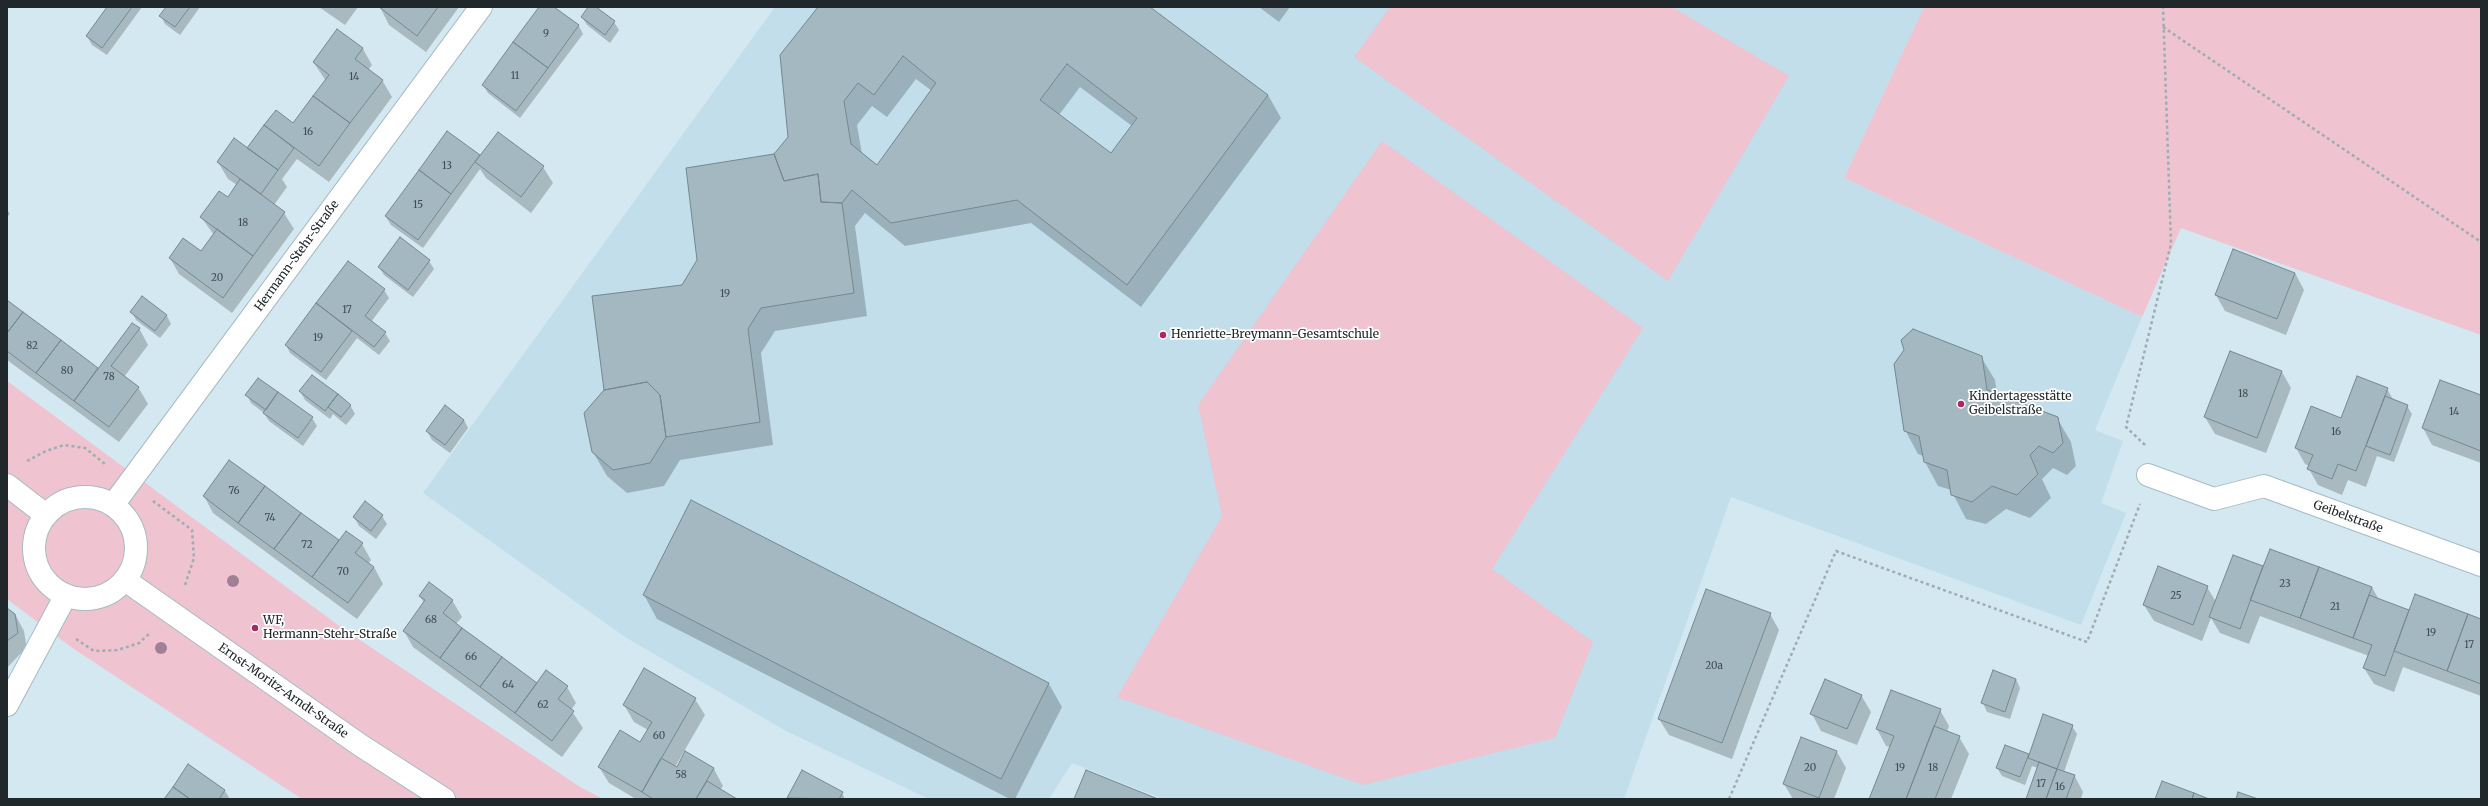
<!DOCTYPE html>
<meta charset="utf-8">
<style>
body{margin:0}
#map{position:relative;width:2488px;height:806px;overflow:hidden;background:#d3e8f0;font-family:Merriweather,serif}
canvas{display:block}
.frame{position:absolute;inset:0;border:8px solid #20282b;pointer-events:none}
</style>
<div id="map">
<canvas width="2488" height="806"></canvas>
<div class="frame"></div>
</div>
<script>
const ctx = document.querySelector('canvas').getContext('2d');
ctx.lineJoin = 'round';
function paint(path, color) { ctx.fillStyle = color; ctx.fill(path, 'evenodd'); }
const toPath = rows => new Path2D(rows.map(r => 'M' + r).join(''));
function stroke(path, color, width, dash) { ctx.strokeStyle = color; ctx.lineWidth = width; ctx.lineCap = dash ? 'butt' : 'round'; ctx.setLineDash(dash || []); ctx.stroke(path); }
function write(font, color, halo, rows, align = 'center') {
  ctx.font = font + ' Merriweather,serif'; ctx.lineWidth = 3.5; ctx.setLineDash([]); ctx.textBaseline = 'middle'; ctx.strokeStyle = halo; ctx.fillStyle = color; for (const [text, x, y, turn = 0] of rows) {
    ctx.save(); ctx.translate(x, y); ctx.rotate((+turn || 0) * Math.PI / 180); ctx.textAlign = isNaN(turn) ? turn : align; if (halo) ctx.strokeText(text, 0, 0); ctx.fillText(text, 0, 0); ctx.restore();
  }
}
const built = toPath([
 [775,7,1924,7,1844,178,2142,317,2095,430,2123,441,2101,503,2126,513,2081,625,1731,497,1624,799,1163,799,1072,763,1049,799,929,799,786,731,625,637,423,493]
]);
const green = toPath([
 [1390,7,1672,7,1789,76,1668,281,1354,57],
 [1924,7,2481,7,2481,335,2181,228,2142,317,1844,178],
 [1382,141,1643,328,1492,569,1593,642,1555,738,1363,785,1117,697,1222,516,1198,405],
 [7,381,342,628,580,787,603,799,302,799,71,647,7,599]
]);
const shadow = toPath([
 [109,7,142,7,107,55,92,45,87,36],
 [167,7,200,7,180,35,165,24,161,16],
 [319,7,358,7,345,25],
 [380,7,459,7,426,52,389,25],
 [540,7,552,7,579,26,583,34,520,118,488,93,483,85],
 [590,7,594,7,614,22,619,30,610,43,587,25,582,17],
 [820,7,1148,7,1268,95,1281,118,1141,307,1031,223,905,246,865,213,855,226,867,316,775,331,761,353,773,445,680,460,664,486,627,493,607,476,593,452,605,390,789,137],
 [916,79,932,91,877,166,862,154,857,125,872,106,887,117],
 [1080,87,1132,126,1111,154,1059,115],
 [1259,7,1290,7,1279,22],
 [337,30,363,49,372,65,368,70,382,80,392,97,329,182,297,159,282,179,287,187,274,205,284,213,294,229,232,313,179,274,170,258,201,253,214,235,201,217,228,199,237,185,228,179,218,162,247,149,276,111,294,124,326,81,314,63],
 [498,133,543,167,553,183,531,213,486,178,480,169,423,248,391,225,386,217,480,157],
 [7,209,10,214,7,217],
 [429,261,434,269,413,297,384,275,379,267],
 [348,263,384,290,389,298,371,322,385,333,390,341,379,355,357,338,326,380,290,353,286,345],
 [2295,273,2304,290,2286,335,2225,311,2216,295],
 [7,301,99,370,139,328,148,345,124,377,138,387,148,404,119,442,7,360],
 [132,312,167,316,171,324,160,338,136,320],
 [1981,357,1995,380,1997,395,2057,418,2071,442,2076,466,2067,475,2053,468,2042,479,2051,498,2030,518,2006,509,1986,524,1966,519,1951,490,1938,486,1925,462,1923,456,1918,454,1905,430],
 [2282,372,2291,388,2266,453,2215,434,2205,417],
 [2440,381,2481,396,2481,463,2432,445,2423,428],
 [2387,389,2394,401,2407,406,2412,414,2394,462,2377,456,2366,487,2348,480,2342,495,2318,485,2309,469,2310,466,2305,464,2296,448],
 [300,391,350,405,355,414,346,425,333,414,330,419,305,400],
 [247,395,312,418,317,426,303,446,269,421,264,413,251,403],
 [464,420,468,428,450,453,432,440,427,431],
 [230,461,339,541,362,544,371,560,368,564,374,567,383,584,357,619,213,513,204,496],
 [692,502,1049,684,1062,707,1015,799,1010,799,657,619,644,595],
 [382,516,387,524,376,539,359,526,354,517],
 [2233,556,2264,567,2372,587,2379,600,2410,611,2481,620,2481,696,2403,667,2394,692,2374,684,2364,668,2369,656,2260,616,2249,644,2220,633,2211,618,2202,641,2154,621,2144,605,2207,587,2216,602],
 [420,596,452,600,462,617,456,624,537,685,567,687,576,703,571,710,583,728,562,757,413,647,404,631,424,603],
 [7,609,15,614,24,631,27,650,21,653,7,668],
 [1770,614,1779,630,1732,759,1669,735,1659,719],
 [2016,679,2020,688,2010,719,1987,712,1983,703],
 [1861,695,1871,712,1857,745,1821,731,1812,714],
 [695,699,705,715,675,767,677,768,686,753,714,769,723,786,720,790,736,799,636,799,609,783,599,767,641,743,648,730,634,722,624,705],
 [1940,710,1949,726,1947,732,1959,737,1969,754,1951,799,1870,799,1890,747,1886,746,1877,729],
 [2072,726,2077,734,2064,772,2074,775,2083,792,2081,799,2027,799,2038,768,2032,766,2025,785,2002,776,1997,768,2005,746,2030,755],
 [1837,752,1846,768,1834,799,1793,799,1784,784],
 [189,765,225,791,230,799,165,799],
 [842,793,845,799,788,798]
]);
const building = toPath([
 [107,7,132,7,102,48,86,36,107,7],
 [166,7,190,7,175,27,159,16,166,7],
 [379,7,438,7,417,36,379,7],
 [539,7,554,7,579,25,548,68,513,42,539,7],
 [588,7,596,7,615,21,605,35,581,17,588,7],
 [818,7,1150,7,1268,95,1127,285,1017,200,891,223,852,190,842,203,821,202,818,174,784,181,774,154,788,137,780,55,818,7],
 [903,56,936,83,877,165,851,144,844,101,858,83,874,95,903,56],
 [1067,64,1137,118,1111,153,1040,100,1067,64],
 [337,29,363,48,355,59,383,80,350,123,313,96,329,75,313,62,337,29],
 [513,42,548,68,516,111,482,85,513,42],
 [313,96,350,123,319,166,264,125,276,110,293,123,313,96],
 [264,125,294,148,278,170,247,148,264,125],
 [447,131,480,155,451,194,419,170,447,131],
 [498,132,544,166,521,197,475,162,498,132],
 [234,138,278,170,261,194,217,162,234,138],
 [774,154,784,181,818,174,821,202,842,203,854,293,761,308,748,329,760,422,666,437,660,395,647,382,604,390,592,296,682,285,697,260,686,168,774,154],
 [419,170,451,194,418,240,385,216,419,170],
 [240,179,285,212,253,256,200,217,219,191,228,197,240,179],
 [217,229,253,256,223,298,169,258,183,238,201,251,217,229],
 [400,237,430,260,408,290,378,267,400,237],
 [2233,249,2295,273,2277,319,2215,295,2233,249],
 [348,261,385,289,365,316,386,332,374,347,316,303,348,261],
 [142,296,167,315,155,331,130,312,142,296],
 [7,300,23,312,7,333,7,300],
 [316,303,352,331,321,372,285,345,316,303],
 [23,312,61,340,36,373,7,351,7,333,23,312],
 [132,323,140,328,111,366,139,387,109,427,74,401,132,323],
 [1913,329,1982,356,1987,390,2058,417,2063,443,2053,453,2039,446,2030,455,2038,474,2017,495,1992,486,1972,502,1951,495,1947,470,1924,462,1919,436,1904,431,1894,364,1904,350,1901,340,1913,329],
 [61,340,98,368,74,401,36,373,61,340],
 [2230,351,2282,371,2257,438,2204,417,2230,351],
 [312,375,338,394,325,411,299,391,312,375],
 [2357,376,2388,388,2356,471,2338,464,2332,479,2307,469,2313,455,2295,448,2311,406,2341,418,2357,376],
 [258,378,278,392,266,410,245,395,258,378],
 [2440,380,2481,395,2481,451,2422,428,2440,380],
 [647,382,660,395,666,437,650,463,613,470,592,452,584,413,604,390,647,382],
 [278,392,313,417,298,438,263,413,278,392],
 [338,394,351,405,341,417,328,407,338,394],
 [2385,396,2408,405,2390,455,2366,446,2385,396],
 [445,405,464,420,445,445,426,431,445,405],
 [229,460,265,486,238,523,203,496,229,460],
 [265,486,301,513,274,549,238,523,265,486],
 [691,500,1049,683,1001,779,643,595,691,500],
 [365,501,383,515,371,531,353,517,365,501],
 [301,513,339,540,312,577,274,549,301,513],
 [346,531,363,543,355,553,374,567,348,603,312,577,346,531],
 [2270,549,2319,567,2300,618,2250,600,2270,549],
 [2233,555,2263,566,2240,629,2209,617,2233,555],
 [2158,566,2208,586,2193,625,2143,605,2158,566],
 [2319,567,2372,587,2353,638,2300,618,2319,567],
 [429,582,453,600,443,613,462,628,440,658,403,631,425,600,419,596,429,582],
 [1706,589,1771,613,1722,743,1658,719,1706,589],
 [2415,594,2468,614,2447,671,2394,651,2415,594],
 [2369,595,2409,610,2385,676,2363,668,2372,645,2353,638,2369,595],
 [7,608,15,614,18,633,7,641,7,608],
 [2468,614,2481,619,2481,684,2447,671,2468,614],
 [462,628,502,657,480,687,440,658,462,628],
 [502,657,537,683,515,713,480,687,502,657],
 [644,668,696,698,642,792,598,767,620,730,640,742,652,722,623,705,644,668],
 [546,670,568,686,558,699,574,711,552,741,515,713,546,670],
 [1993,670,2016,679,2005,712,1981,703,1993,670],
 [1825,679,1862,695,1847,729,1810,714,1825,679],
 [1891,690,1941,709,1906,799,1869,799,1894,736,1876,729,1891,690],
 [2043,714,2073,725,2057,769,2028,758,2043,714],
 [1934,726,1960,736,1935,799,1906,799,1934,726],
 [1801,737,1837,751,1819,798,1783,784,1801,737],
 [2005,745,2029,754,2020,777,1996,768,2005,745],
 [685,751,714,768,696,799,653,799,642,792,661,758,677,767,685,751],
 [2039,762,2057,769,2046,799,2026,799,2039,762],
 [188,764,225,790,219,799,190,799,173,787,188,764],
 [2057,769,2075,775,2066,799,2046,799,2057,769],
 [802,770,843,792,839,799,787,798,802,770],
 [1086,770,1158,799,1074,799,1086,770],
 [707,781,737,799,696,799,707,781],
 [2162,781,2194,793,2192,799,2155,799,2162,781],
 [173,787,190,799,164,799,173,787],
 [2238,792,2258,799,2236,799,2238,792],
 [2194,793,2209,799,2192,799,2194,793]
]);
const path = toPath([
 [2163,27,2481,242],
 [2145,445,2126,427,2171,244,2163,7],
 [27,461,46,451,64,445,85,448,105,464],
 [153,501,192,530,194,558,185,585],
 [76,639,94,651,118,650,139,643,149,634],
 [1729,799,1836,551,2087,642,2140,504]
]);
const minor = toPath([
 [2148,475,2214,499,2264,486,2481,565],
 [7,485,46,515],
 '34 548a51 51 0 1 1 102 0a51 51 0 1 1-102 0Z',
 [113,505,481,7],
 [125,580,360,745,444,799],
 [7,705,66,595]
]);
const trees = [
 [233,581],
 [161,648]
];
const markers = [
 [1163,335,4,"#af2666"],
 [1961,404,4,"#af2666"],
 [255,628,4,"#af2666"]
];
const numberNames = [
 ["9",546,34],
 ["11",515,76],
 ["14",354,77],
 ["16",308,132],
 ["13",447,166],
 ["15",418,205],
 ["18",243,223],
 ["20",217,278],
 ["19",725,294],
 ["17",347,310],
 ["19",318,338],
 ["82",32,346],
 ["80",67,371],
 ["78",109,377],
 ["18",2243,394],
 ["14",2454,412],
 ["16",2336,432],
 ["76",234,491],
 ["74",270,518],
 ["72",307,545],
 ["70",343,572],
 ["23",2285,584],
 ["25",2176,596],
 ["21",2335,607],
 ["68",431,620],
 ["19",2431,633],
 ["17",2469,645],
 ["66",471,657],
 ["20a",1714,666],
 ["64",508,685],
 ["62",543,705],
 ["60",659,736],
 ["20",1810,768],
 ["19",1900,768],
 ["18",1933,768],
 ["58",681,775],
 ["17",2041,784],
 ["16",2060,787]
];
const streetNames = [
 ["Hermann-Stehr-Straße",297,256,-54],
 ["Geibelstraße",2348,517,20],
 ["Ernst-Moritz-Arndt-Straße",283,691,35]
];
const poiNames = [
 ["Henriette-Breymann-Gesamtschule",1171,335],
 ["Kindertagesstätte",1969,397],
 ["Geibelstraße",1969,411],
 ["WF,",263,621],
 ["Hermann-Stehr-Straße",263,635]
];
paint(built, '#c1deea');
paint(green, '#efc3d0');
paint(shadow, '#0003');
paint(building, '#a4b8c1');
stroke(building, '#758890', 1);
stroke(minor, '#a6bbc3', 24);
stroke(path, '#9cadb3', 2.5, [3, 3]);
stroke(minor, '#fff', 22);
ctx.fillStyle = '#9f8094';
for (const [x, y] of trees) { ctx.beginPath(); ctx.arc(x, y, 6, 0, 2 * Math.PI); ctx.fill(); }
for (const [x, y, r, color] of markers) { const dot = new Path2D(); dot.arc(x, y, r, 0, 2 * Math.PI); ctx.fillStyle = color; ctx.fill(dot); stroke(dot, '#fff', 1.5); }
write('10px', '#414c50', null, numberNames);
write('12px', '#20282b', '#fff', streetNames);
write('12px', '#20282b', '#fff', poiNames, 'left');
</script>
